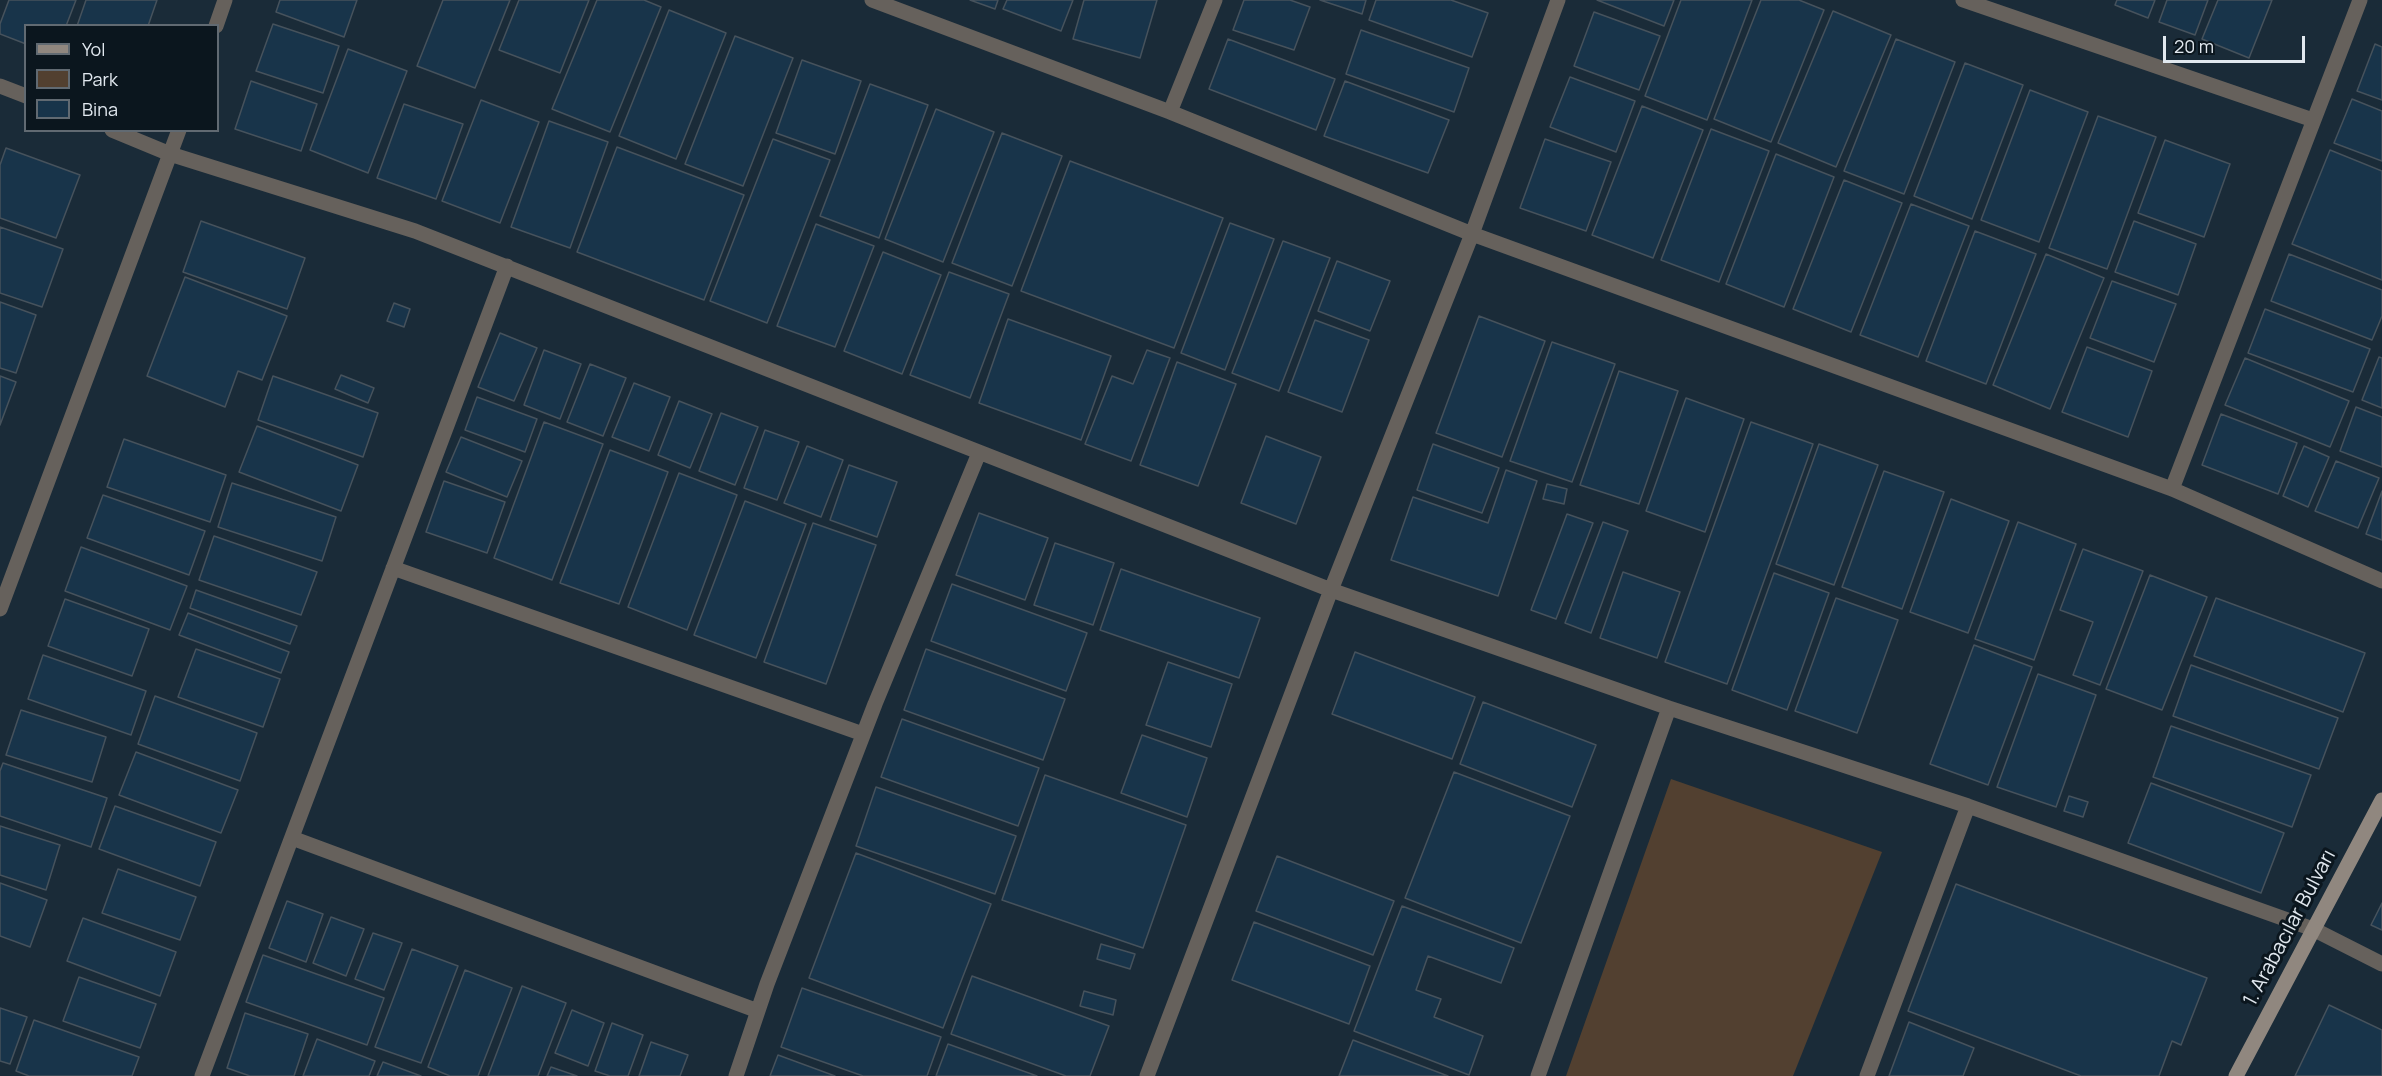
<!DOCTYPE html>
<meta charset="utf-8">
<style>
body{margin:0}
#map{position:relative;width:2382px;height:1076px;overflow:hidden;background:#141f28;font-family:Manrope,sans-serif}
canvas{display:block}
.legend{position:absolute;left:24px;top:24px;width:195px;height:108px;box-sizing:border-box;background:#0b161e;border:2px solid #616a72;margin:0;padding:8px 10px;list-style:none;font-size:18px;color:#e1e8ef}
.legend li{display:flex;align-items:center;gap:12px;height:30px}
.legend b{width:30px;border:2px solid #616a72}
.scale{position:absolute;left:2163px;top:36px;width:142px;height:27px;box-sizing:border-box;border:3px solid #e1e8ef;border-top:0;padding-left:8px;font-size:18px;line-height:21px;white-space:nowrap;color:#e1e8ef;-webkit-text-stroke:4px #0b161e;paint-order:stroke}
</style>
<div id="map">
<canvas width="2382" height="1076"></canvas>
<ul class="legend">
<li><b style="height:8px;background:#90877f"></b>Yol</li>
<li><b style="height:16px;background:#524030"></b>Park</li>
<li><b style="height:16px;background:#18344a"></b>Bina</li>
</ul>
<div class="scale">20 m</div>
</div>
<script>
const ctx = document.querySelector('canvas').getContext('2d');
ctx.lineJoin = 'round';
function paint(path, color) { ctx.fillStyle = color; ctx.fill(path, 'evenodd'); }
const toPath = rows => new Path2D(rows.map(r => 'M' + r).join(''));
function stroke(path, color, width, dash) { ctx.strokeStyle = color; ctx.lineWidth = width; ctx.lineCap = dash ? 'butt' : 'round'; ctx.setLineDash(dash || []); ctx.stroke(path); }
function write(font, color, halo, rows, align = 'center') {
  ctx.font = font + ' Manrope,sans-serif'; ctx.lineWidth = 6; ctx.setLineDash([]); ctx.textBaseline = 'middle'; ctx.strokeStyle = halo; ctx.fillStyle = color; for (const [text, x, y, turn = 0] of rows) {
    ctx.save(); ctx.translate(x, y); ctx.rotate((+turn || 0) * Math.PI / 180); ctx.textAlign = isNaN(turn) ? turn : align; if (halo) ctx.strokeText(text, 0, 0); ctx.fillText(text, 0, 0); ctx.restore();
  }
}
const built = toPath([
 [0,0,2382,0,2382,1076,0,1076],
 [26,26,218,26,218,130,26,130]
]);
const green = toPath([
 [1671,779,1882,852,1793,1076,1566,1076]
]);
const building = toPath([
 [9,0,76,0,66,26,26,26,26,44,0,34,0,24,9,0],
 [86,0,157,0,148,26,77,26,86,0],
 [280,0,357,0,344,37,276,12,280,0],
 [443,0,510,0,475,88,417,66,443,0],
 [519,0,589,0,560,73,499,50,519,0],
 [597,0,644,0,661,7,610,132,552,109,597,0],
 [970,0,998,0,995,9,970,0],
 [1007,0,1073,0,1061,31,1003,9,1007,0],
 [1084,0,1157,0,1140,58,1073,39,1084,0],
 [1244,0,1290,0,1310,7,1294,50,1233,30,1244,0],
 [1320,0,1366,0,1362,14,1320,0],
 [1376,0,1451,0,1488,13,1472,57,1369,20,1376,0],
 [1597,0,1674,0,1664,26,1597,0],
 [1681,0,1752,0,1707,120,1645,96,1681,0],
 [1761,0,1799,0,1824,10,1771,142,1714,119,1761,0],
 [2117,0,2155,0,2148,18,2115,5,2117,0],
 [2167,0,2208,0,2195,35,2159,22,2167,0],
 [2218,0,2272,0,2249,58,2202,39,2218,0],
 [669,10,726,33,676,159,619,136,669,10],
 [1833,11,1891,35,1836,167,1778,143,1833,11],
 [1594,12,1660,36,1639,90,1574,66,1594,12],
 [273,24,339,46,323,93,256,71,273,24],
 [1361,30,1469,68,1454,112,1346,74,1361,30],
 [735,36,793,58,743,186,685,164,735,36],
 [1228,39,1335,79,1316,130,1209,89,1228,39],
 [1896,39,1955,62,1904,194,1844,171,1896,39],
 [2375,44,2382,47,2382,100,2357,91,2375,44],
 [348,49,407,71,368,173,310,150,348,49],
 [802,60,861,81,835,154,776,133,802,60],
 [1965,63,2023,85,1972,219,1914,196,1965,63],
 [1570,77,1635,101,1616,152,1550,127,1570,77],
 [251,81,317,104,301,151,235,129,251,81],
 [1345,81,1449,120,1428,173,1324,136,1345,81],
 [870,84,928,105,879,238,820,216,870,84],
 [2030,90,2088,112,2039,242,1981,220,2030,90],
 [2352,99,2382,111,2382,161,2334,143,2352,99],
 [481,100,539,122,500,223,442,201,481,100],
 [404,104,463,124,436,199,377,178,404,104],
 [1642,106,1703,130,1653,258,1592,235,1642,106],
 [936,109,994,132,943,262,885,239,936,109],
 [2098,116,2156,137,2107,269,2049,248,2098,116],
 [549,121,608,142,570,248,511,227,549,121],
 [1711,129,1769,151,1719,282,1661,260,1711,129],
 [1002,133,1062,156,1012,286,952,263,1002,133],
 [773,139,830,160,767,323,710,301,773,139],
 [1545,139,1611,162,1586,231,1520,208,1545,139],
 [2165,140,2230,164,2204,237,2138,213,2165,140],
 [617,147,744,195,704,300,577,252,617,147],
 [6,148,80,175,56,238,0,218,0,165,6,148],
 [2330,150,2382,171,2382,280,2292,244,2330,150],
 [1776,154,1834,177,1784,307,1726,284,1776,154],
 [1070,161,1223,218,1174,348,1021,291,1070,161],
 [1844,180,1902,203,1851,332,1793,309,1844,180],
 [1911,204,1969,226,1918,357,1860,335,1911,204],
 [201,221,305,258,287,309,183,272,201,221],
 [2134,221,2196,244,2178,295,2115,272,2134,221],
 [1230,223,1274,239,1225,370,1181,353,1230,223],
 [816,224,874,246,835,347,777,326,816,224],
 [0,227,63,249,42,307,0,293,0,227],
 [1975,231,2036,254,1986,384,1926,361,1975,231],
 [1283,241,1330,258,1279,391,1232,373,1283,241],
 [883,252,941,275,902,374,844,351,883,252],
 [2046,254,2104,278,2050,409,1993,385,2046,254],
 [2289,254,2382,290,2382,316,2372,340,2271,301,2289,254],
 [1337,261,1390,281,1370,331,1318,311,1337,261],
 [949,272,1009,294,970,398,910,375,949,272],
 [185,277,287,316,262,380,238,371,225,407,147,376,185,277],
 [2112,281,2176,304,2154,362,2090,338,2112,281],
 [0,302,36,315,16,373,0,368,0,302],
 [394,303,410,309,404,327,387,321,394,303],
 [2265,309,2370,349,2353,392,2248,353,2265,309],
 [1479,316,1545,341,1502,457,1436,433,1479,316],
 [1008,319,1111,356,1081,440,979,403,1008,319],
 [1315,320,1369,340,1342,412,1288,392,1315,320],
 [500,333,537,348,514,401,478,387,500,333],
 [1552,342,1615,364,1572,482,1510,461,1552,342],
 [2087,347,2152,371,2128,437,2062,412,2087,347],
 [544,350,581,364,560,419,524,405,544,350],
 [1147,350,1170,358,1131,461,1085,444,1112,376,1133,384,1147,350],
 [2379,357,2382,358,2382,408,2362,400,2379,357],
 [2245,358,2349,401,2330,447,2225,405,2245,358],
 [1177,362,1236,384,1198,486,1140,465,1177,362],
 [590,364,626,378,603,436,567,422,590,364],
 [1619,371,1678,391,1639,504,1580,485,1619,371],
 [341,375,374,388,368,403,335,389,341,375],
 [0,376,16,382,0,425,0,376],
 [273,376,378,413,363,457,258,420,273,376],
 [634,383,670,397,649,451,612,437,634,383],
 [477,397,537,419,525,452,465,430,477,397],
 [1686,398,1744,419,1705,532,1646,511,1686,398],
 [679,401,712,414,690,468,658,455,679,401],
 [2356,407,2382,417,2382,467,2340,451,2356,407],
 [721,413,758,427,735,485,699,471,721,413],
 [2221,414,2297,443,2278,494,2202,465,2221,414],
 [544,422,603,444,552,580,494,558,544,422],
 [1751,422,1813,444,1727,684,1665,662,1751,422],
 [257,426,358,465,341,511,239,472,257,426],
 [765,430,799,442,777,500,744,488,765,430],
 [1266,436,1321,457,1296,524,1241,503,1266,436],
 [461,437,522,461,507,497,446,472,461,437],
 [124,439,226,475,210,522,107,487,124,439],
 [1433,444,1499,468,1482,513,1417,490,1433,444],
 [1819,444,1878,465,1834,585,1776,564,1819,444],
 [807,446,843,460,821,517,784,503,807,446],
 [2304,446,2329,457,2308,507,2283,496,2304,446],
 [610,450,668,472,619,604,560,583,610,450],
 [2336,461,2379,478,2358,528,2315,511,2336,461],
 [849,465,897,482,877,537,830,520,849,465],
 [1506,470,1537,481,1498,596,1391,560,1413,497,1488,523,1506,470],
 [1884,471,1944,492,1902,609,1842,587,1884,471],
 [679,473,737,495,687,630,628,607,679,473],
 [444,481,505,502,487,553,426,532,444,481],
 [232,483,336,517,322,561,218,527,232,483],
 [1547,484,1567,489,1564,504,1543,499,1547,484],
 [2382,491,2382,540,2366,534,2382,491],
 [103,495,205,531,189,575,87,538,103,495],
 [1951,499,2009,521,1968,633,1910,612,1951,499],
 [745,501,806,524,756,658,694,635,745,501],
 [979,513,1048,538,1025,600,956,575,979,513],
 [1567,514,1593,523,1556,619,1531,610,1567,514],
 [1603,522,1628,531,1591,633,1565,623,1603,522],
 [2018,522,2076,544,2034,660,1975,639,2018,522],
 [813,523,876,545,826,684,764,662,813,523],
 [214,536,317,572,301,615,199,580,214,536],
 [1055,543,1114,563,1093,625,1034,605,1055,543],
 [81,547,187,586,170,630,65,591,81,547],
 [2083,549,2143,571,2100,685,2073,675,2093,622,2060,610,2083,549],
 [1121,569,1260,618,1239,678,1100,630,1121,569],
 [1623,572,1680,592,1657,658,1600,638,1623,572],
 [1774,573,1829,593,1787,710,1732,690,1774,573],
 [2150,575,2207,597,2162,710,2106,689,2150,575],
 [952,584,1087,633,1066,691,931,641,952,584],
 [196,590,297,626,290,644,190,608,196,590],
 [1836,598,1898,620,1857,733,1795,711,1836,598],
 [2216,598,2365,653,2343,712,2194,656,2216,598],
 [65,599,149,629,132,676,48,646,65,599],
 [188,613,289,652,281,673,179,635,188,613],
 [1974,645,2032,667,1988,785,1930,764,1974,645],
 [196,649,280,679,263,727,178,697,196,649],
 [926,649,1065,699,1043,760,904,710,926,649],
 [1355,652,1475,697,1452,759,1332,714,1355,652],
 [43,655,146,691,131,735,28,699,43,655],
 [1168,662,1232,684,1211,747,1146,725,1168,662],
 [2191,665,2338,718,2319,769,2173,716,2191,665],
 [2038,674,2096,695,2056,807,1997,787,2038,674],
 [155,696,257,733,240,781,138,744,155,696],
 [1483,702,1596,745,1572,807,1460,764,1483,702],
 [21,710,106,737,92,782,6,755,21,710],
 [902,719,1039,768,1018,826,881,777,902,719],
 [2171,726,2311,775,2292,827,2153,777,2171,726],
 [1142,735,1207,758,1187,817,1121,793,1142,735],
 [136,752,238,790,221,833,119,795,136,752],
 [3,763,107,798,91,847,0,816,0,771,3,763],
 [1454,772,1570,816,1521,943,1405,898,1454,772],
 [1045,775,1186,825,1143,948,1002,900,1045,775],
 [2151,783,2284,833,2261,893,2128,843,2151,783],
 [876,787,1016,836,995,894,856,846,876,787],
 [2069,796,2088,802,2083,817,2064,811,2069,796],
 [115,806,216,842,200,886,99,849,115,806],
 [0,826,60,845,46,890,0,875,0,826],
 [856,853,991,904,943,1028,809,978,856,853],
 [1277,856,1394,901,1373,955,1256,911,1277,856],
 [118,869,196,897,180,940,102,913,118,869],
 [0,883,47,900,30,947,0,936,0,883],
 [1956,884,2207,978,2181,1045,2172,1041,2159,1076,2081,1076,1908,1011,1956,884],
 [287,901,323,914,306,962,269,948,287,901],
 [2382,903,2382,930,2371,925,2382,903],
 [1402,906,1514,948,1501,983,1428,956,1416,990,1441,999,1434,1017,1483,1036,1469,1075,1354,1031,1402,906],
 [331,917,364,929,346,976,313,963,331,917],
 [83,918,176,952,160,996,67,961,83,918],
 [1254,922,1370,966,1349,1024,1232,980,1254,922],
 [373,933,402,943,384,990,355,979,373,933],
 [1101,944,1135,954,1130,969,1097,959,1101,944],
 [412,949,458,966,421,1063,375,1047,412,949],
 [263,955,384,998,367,1045,246,1002,263,955],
 [465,970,512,988,478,1076,450,1076,428,1067,465,970],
 [972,976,1109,1026,1090,1076,1066,1076,951,1034,972,976],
 [79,977,156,1004,140,1048,63,1021,79,977],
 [522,986,566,1003,538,1076,488,1076,522,986],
 [802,988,941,1037,927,1076,863,1076,781,1047,802,988],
 [1084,991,1116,1000,1113,1015,1080,1006,1084,991],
 [2329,1005,2382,1030,2382,1076,2295,1076,2329,1005],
 [0,1008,27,1017,10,1064,0,1061,0,1008],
 [572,1010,604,1023,588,1066,555,1053,572,1010],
 [245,1013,308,1034,294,1076,250,1076,227,1068,245,1013],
 [34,1020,139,1057,132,1076,29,1076,16,1071,34,1020],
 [1909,1022,1974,1048,1963,1076,1889,1076,1909,1022],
 [612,1023,643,1035,628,1076,610,1076,595,1071,612,1023],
 [317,1039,375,1061,369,1076,303,1076,317,1039],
 [1353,1040,1448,1076,1339,1076,1353,1040],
 [651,1042,688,1055,680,1076,639,1076,651,1042],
 [948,1044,1037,1076,936,1076,948,1044],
 [778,1055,835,1076,770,1076,778,1055],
 [383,1062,421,1076,377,1076,383,1062],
 [551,1067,577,1076,547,1076,551,1067]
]);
const minor = toPath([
 [872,0,1170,112,1472,234,2172,489,2382,581],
 [1963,0,2313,120],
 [216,26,225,0],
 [0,86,26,96],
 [1170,112,1215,0],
 [112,130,170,154,415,231,1331,590,1669,708,1968,806,2313,929,2382,964],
 [2172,489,2360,0],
 [393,568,863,734],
 [0,609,179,130],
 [292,838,758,1011],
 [202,1076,507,266],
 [736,1076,767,984,875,704,979,453],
 [1147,1076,1331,590,1472,234,1558,0],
 [1538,1076,1669,708],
 [1867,1076,1968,806]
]);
const secondary = toPath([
 [2236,1076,2382,800]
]);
const streetNames = [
 ["1. Arabacılar Bulvarı",2290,928,-62]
];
paint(built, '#1a2b38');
paint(green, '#524030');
paint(building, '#18344a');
stroke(building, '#46525c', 1.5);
stroke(minor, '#66615c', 15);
stroke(secondary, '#90877f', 15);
write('20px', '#e1e8ef', '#0b161e', streetNames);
</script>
